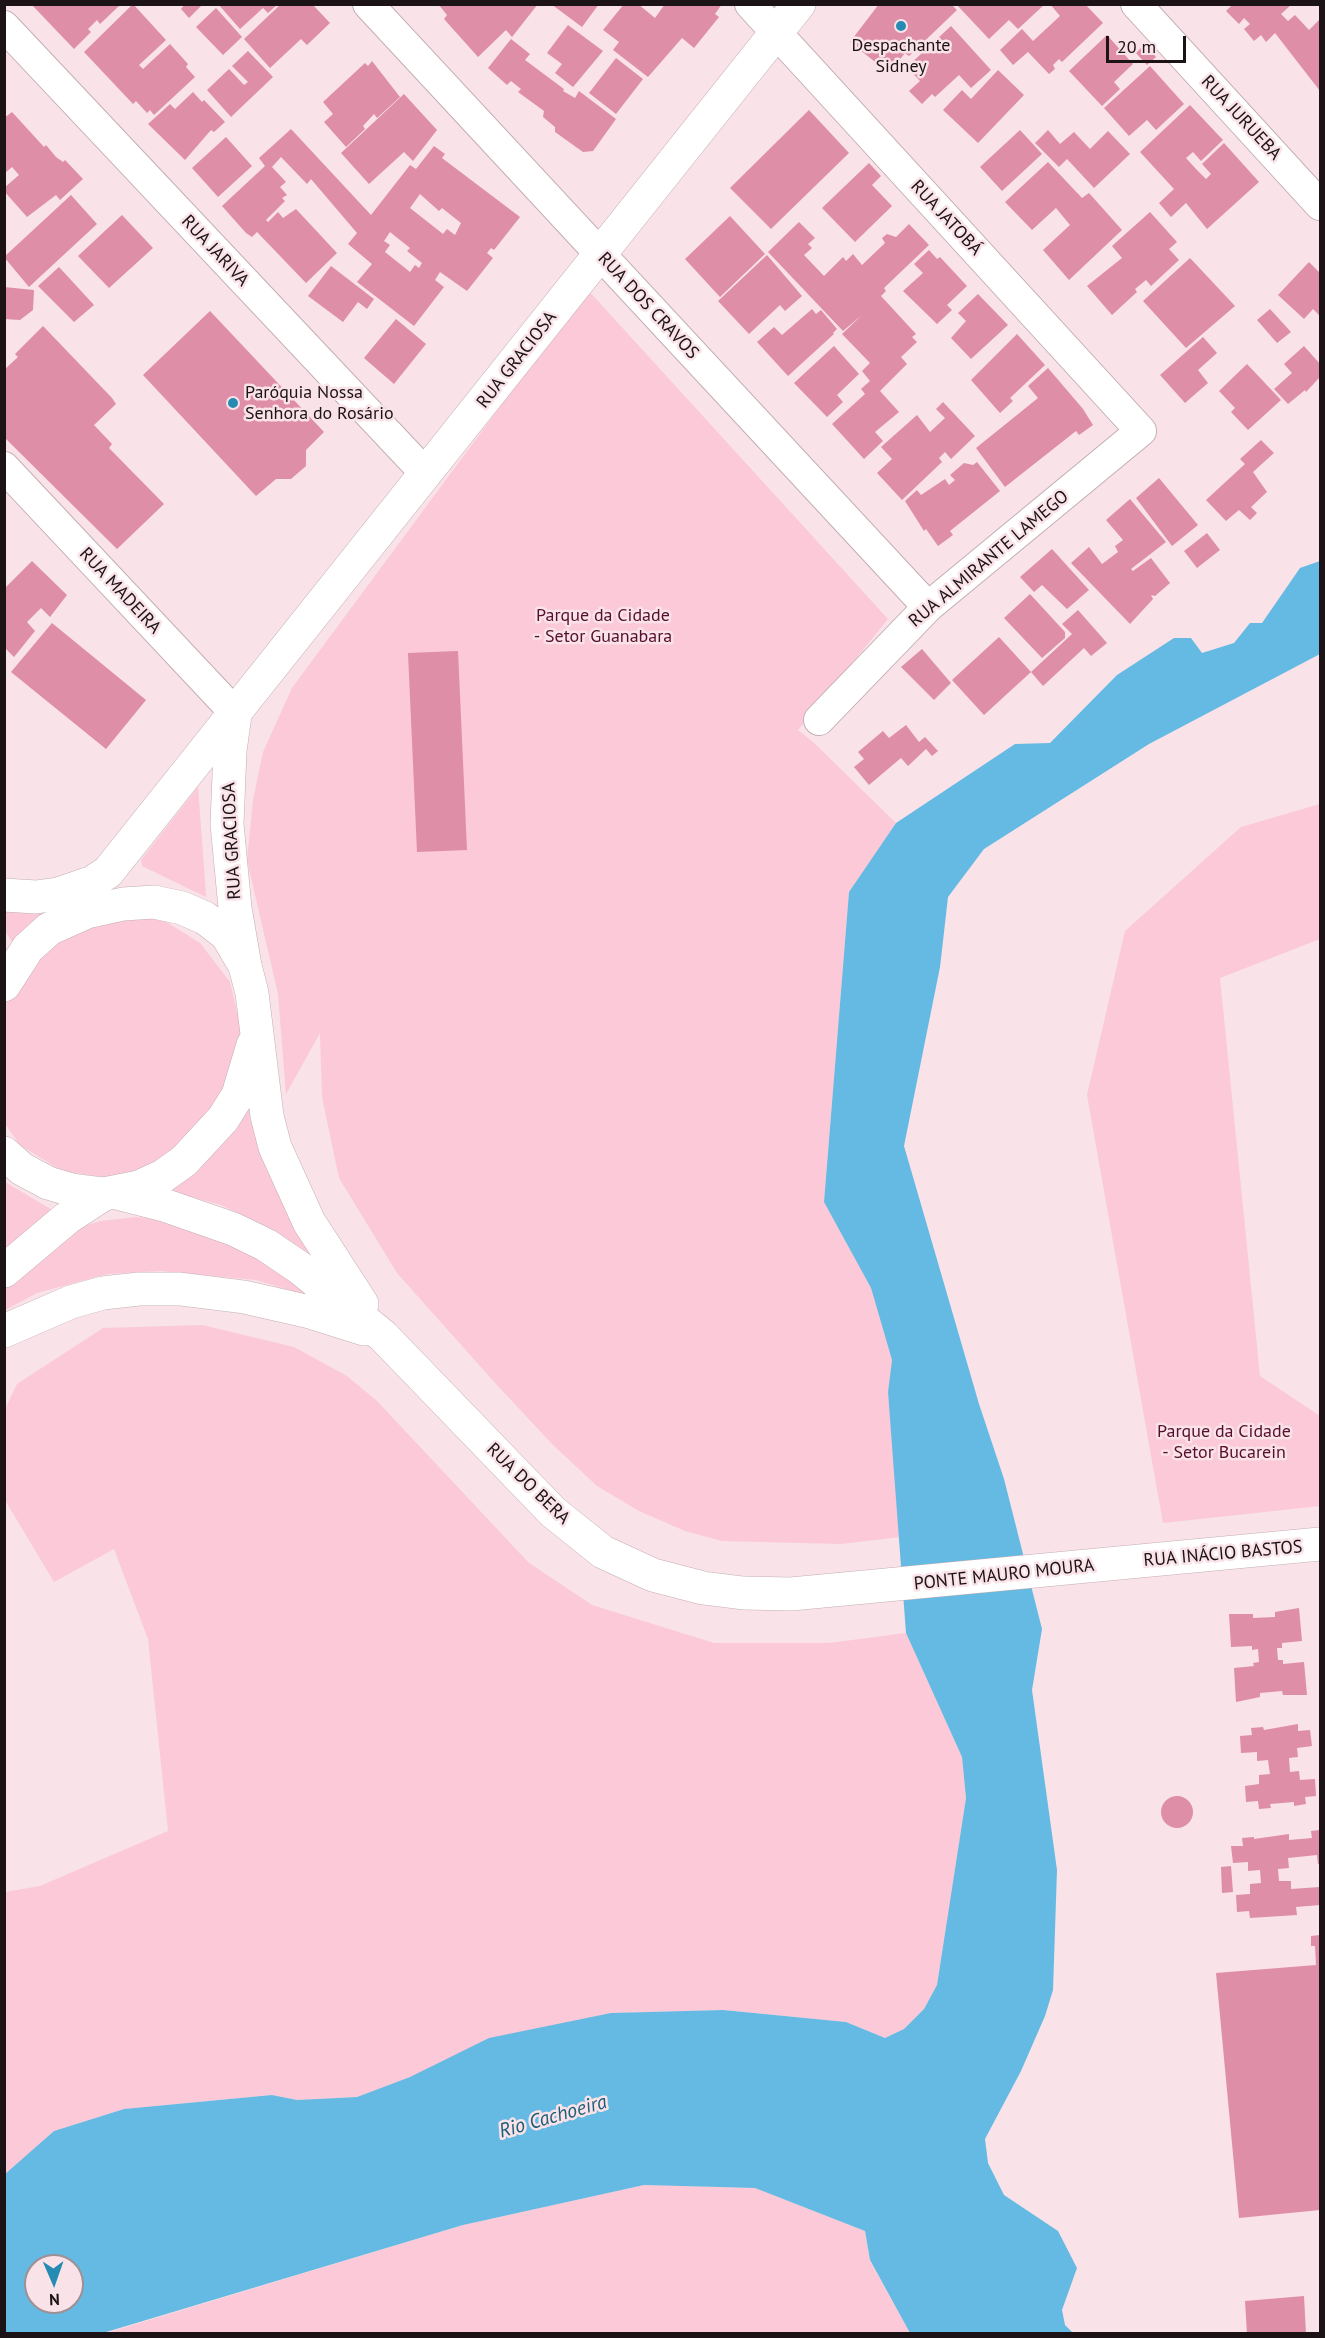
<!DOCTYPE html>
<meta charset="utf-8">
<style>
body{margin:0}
#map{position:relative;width:1325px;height:2338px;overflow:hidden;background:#f9e2e8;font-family:"PT Sans",sans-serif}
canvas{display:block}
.frame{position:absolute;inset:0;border:6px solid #1b1315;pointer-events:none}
.north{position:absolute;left:24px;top:2254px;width:60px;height:60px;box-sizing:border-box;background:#f9e2e8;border:2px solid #a08f94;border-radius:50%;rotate:178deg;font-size:16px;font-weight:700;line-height:24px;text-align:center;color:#1b1315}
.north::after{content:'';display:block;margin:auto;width:21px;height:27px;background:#258bb3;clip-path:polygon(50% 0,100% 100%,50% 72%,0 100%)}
.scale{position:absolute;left:1106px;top:36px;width:80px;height:27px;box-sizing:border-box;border:3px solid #1b1315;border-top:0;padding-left:8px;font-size:18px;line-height:21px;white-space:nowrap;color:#1b1315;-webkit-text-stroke:4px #f9e2e8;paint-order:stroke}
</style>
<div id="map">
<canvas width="1325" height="2338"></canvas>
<div class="frame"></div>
<div class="north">N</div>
<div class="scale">20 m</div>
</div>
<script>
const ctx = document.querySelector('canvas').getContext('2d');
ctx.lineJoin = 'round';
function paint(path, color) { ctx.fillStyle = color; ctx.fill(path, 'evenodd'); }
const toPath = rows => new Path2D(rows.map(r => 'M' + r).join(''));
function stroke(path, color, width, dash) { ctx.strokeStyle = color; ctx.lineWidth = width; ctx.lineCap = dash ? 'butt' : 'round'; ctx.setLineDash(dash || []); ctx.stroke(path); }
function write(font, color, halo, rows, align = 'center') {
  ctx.font = font + ' "PT Sans",sans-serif'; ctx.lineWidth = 5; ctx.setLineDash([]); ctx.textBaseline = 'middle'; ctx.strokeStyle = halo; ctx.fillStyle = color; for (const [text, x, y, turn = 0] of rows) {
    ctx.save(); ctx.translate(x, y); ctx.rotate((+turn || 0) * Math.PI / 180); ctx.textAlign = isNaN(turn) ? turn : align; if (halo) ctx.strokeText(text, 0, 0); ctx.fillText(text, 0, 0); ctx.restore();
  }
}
const green = toPath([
 [587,289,888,619,798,730,813,742,896,823,849,892,824,1202,871,1288,892,1360,888,1392,900,1537,841,1544,722,1541,685,1531,639,1511,597,1486,553,1445,496,1384,397,1273,339,1178,322,1097,320,1033,286,1094,278,994,247,860,253,800,263,752,292,688],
 [198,787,204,867,206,897,142,866,141,860],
 [1320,804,1320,939,1220,978,1260,1376,1320,1416,1320,1506,1163,1523,1087,1095,1125,931,1241,827],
 [5,907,43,913,15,946,5,931],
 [118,918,160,918,200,943,230,982,241,1029,233,1076,196,1138,159,1165,112,1178,62,1171,20,1145,5,1124,4,1003,31,959,70,930],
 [248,1106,260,1142,324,1272,269,1228,221,1205,163,1189],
 [5,1182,54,1211,5,1249],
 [136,1217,176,1222,254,1254,316,1298,256,1280,161,1271,107,1274,37,1293,5,1310,5,1287,77,1228,101,1221],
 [202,1325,294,1347,347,1376,377,1401,529,1563,592,1605,714,1643,829,1643,906,1633,962,1757,966,1798,937,1985,924,2009,904,2029,885,2038,846,2022,723,2010,611,2013,410,2077,357,2097,297,2100,272,2095,124,2109,54,2131,5,2175,5,1892,40,1886,168,1831,148,1639,114,1549,54,1582,5,1500,5,1409,17,1384,103,1328],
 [644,2185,755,2188,865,2231,870,2261,910,2333,103,2334,463,2225]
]);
const water = toPath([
 [1320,561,1320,654,1149,744,984,849,948,897,940,967,904,1146,979,1404,1004,1479,1042,1629,1032,1690,1057,1870,1053,1990,1045,2016,1021,2071,985,2139,988,2163,1004,2195,1058,2231,1077,2268,1062,2310,1065,2325,1073,2333,910,2333,870,2260,865,2231,755,2188,644,2185,463,2225,103,2333,5,2333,4,2175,54,2131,124,2109,272,2095,297,2100,357,2097,410,2077,489,2038,611,2013,723,2010,846,2022,885,2038,904,2029,924,2009,937,1985,966,1798,962,1757,906,1633,888,1392,892,1360,871,1288,824,1202,849,892,896,823,1015,744,1050,743,1117,675,1174,638,1191,638,1202,653,1234,643,1250,623,1262,623,1300,568],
 [36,2266,72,2266,72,2302,36,2302]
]);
const building = toPath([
 [133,4,166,40,139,65,143,69,170,44,188,64,186,67,195,77,154,115,150,110,147,113,136,101,133,104,84,52],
 [185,4,203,4,189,18,181,9],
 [218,4,278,4,268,13,263,8,240,29],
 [281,4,312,4,330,23,307,45,301,39,270,68,244,39],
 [438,4,538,4,512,37,506,30,478,57,444,19,447,15],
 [551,4,599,4,582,27],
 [624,4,638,4,655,18,665,4,722,4,715,14,719,17,694,48,682,38,648,77,613,50,619,42,603,30],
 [879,4,951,4,957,10,909,56,905,53,889,73,850,42],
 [956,4,999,5,1045,4,1018,29,1009,20,989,39],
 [1050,4,1085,4,1103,23,1062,62,1059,59,1053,65,1055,69,1049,74,1028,52,1013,65,1000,50,1022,29,1033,41,1060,16],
 [1233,4,1292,4,1281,14,1288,21,1295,15,1309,30,1320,19,1320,91,1275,33,1266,42,1261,35,1254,41,1244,29,1250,24,1244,18,1239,24,1226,11],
 [32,5,120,5,100,24,97,20,88,29,91,32,74,49],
 [216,8,242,37,223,55,196,27],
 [568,25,603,51,573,87,555,73,562,64,547,53],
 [951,26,991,70,971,88,959,75,935,97,932,94,922,104,909,91,920,81,907,67],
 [1107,35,1133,64,1114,82,1120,89,1102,106,1069,71],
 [511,39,530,54,525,60,564,89,563,91,575,98,579,91,616,119,593,151,583,152,555,132,555,127,543,117,544,111,518,92,521,89,511,81,507,85,488,68],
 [1145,44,1156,57,1147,65,1136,53],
 [248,51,273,77,231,117,207,90,229,69,244,85,248,82,232,66],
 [616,58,643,79,616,114,589,93],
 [372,61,400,97,377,118,374,114,363,126,365,129,346,147,324,122,333,114,323,102,365,63,368,66],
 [1150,66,1184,104,1156,130,1147,120,1129,136,1104,108],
 [998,70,1024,95,978,143,943,110,962,90,971,99],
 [193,92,202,102,204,100,225,122,214,132,211,130,185,160,148,124,170,104,175,109],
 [404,94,437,130,413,161,404,152,369,184,341,153],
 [1190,105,1223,140,1201,161,1193,152,1186,158,1196,169,1206,179,1211,174,1202,164,1224,143,1259,182,1207,229,1186,203,1171,217,1159,203,1174,189,1140,152],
 [809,110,849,153,771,229,730,188],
 [12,112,44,147,46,145,56,157,63,162,65,160,83,179,60,200,56,195,27,217,4,191,4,188,19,175,12,167,4,174,4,118],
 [291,129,371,215,410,165,416,169,434,146,445,154,442,158,520,217,494,250,491,248,487,253,493,258,467,291,440,272,435,280,444,287,414,326,357,282,372,264,348,244,357,233,311,179,307,184,281,157,272,167,286,182,280,187,287,195,282,198,285,201,266,220,268,222,278,212,283,218,296,209,337,253,306,283,257,232,252,237,246,233,222,206,265,166,259,158],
 [420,194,439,211,442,208,461,223,455,235,447,229,443,234,410,208],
 [390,232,410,248,407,251,422,263,419,268,415,265,410,272,385,252,390,245,384,241],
 [1020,130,1042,154,1002,191,980,167],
 [1048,130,1060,144,1074,132,1090,149,1108,131,1130,154,1094,188,1067,159,1059,167,1035,143],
 [226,137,252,166,218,197,192,168],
 [1048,162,1082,198,1089,193,1122,230,1069,280,1043,250,1070,225,1056,208,1032,230,1005,202],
 [869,163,881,176,872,185,892,206,855,242,822,208],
 [71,195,97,224,29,287,4,257],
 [1150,212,1177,242,1169,249,1179,260,1151,286,1146,280,1135,289,1137,292,1112,315,1087,286,1122,258,1112,246],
 [122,215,153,248,109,288,78,256],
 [730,216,765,254,720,297,685,259],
 [799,222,815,238,808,244,812,248,804,255,824,276,843,257,846,261,853,254,862,265,885,243,882,238,887,234,896,237,909,224,929,245,884,288,886,291,881,296,916,334,912,337,917,342,901,357,907,364,880,391,899,412,875,432,883,441,864,459,832,424,865,394,861,389,870,381,862,371,870,363,842,334,862,315,843,331,768,252],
 [929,250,937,259,940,257,967,286,947,305,952,310,937,324,903,291,923,273,914,264],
 [767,255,802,296,785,311,780,305,749,334,718,301],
 [1190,258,1235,306,1186,348,1143,301],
 [1309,262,1320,273,1320,316,1313,309,1304,319,1278,295],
 [331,266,374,299,367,309,358,302,343,322,308,296],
 [59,267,94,305,74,322,38,286],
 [4,287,34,290,33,310,20,320,4,319],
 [978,294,1008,325,971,359,951,338,966,321,958,313],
 [812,309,816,314,821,310,837,329,833,333,834,334,788,376,757,342,774,327,782,335],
 [1270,309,1291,332,1277,343,1257,320],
 [210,311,324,432,306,450,306,466,291,479,276,479,256,496,143,375],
 [396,319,426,344,394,384,364,358],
 [43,326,112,398,116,404,94,425,112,444,109,448,164,504,117,549,4,437,4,370,18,357,15,354],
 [1017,334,1045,365,1010,398,1013,401,1000,413,971,380],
 [1203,337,1217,353,1198,370,1208,383,1185,403,1160,375],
 [834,346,859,374,837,395,843,402,827,417,794,383],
 [1304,346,1320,364,1320,377,1306,392,1305,390,1288,404,1274,389,1292,373,1284,364],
 [1247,364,1281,400,1248,430,1231,412,1235,408,1219,391],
 [1048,368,1083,409,1093,425,1079,435,1076,431,1005,487,976,448,1038,398,1028,386],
 [943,402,975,436,951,459,945,452,939,458,942,462,902,500,877,473,892,459,881,447,917,415,930,432,945,418,936,409],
 [1261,440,1274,453,1253,472,1267,492,1251,507,1257,513,1250,520,1239,510,1226,521,1206,500,1245,464,1240,459],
 [977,462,1000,491,950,531,953,535,938,546,926,529,924,531,905,501,917,490,921,495,945,479,949,485,955,480,950,475,964,463,973,465],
 [1159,478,1198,525,1172,546,1136,498],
 [1130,499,1166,542,1131,569,1133,571,1151,558,1170,583,1155,596,1151,595,1153,599,1130,624,1071,563,1089,547,1102,564,1118,552,1115,546,1123,540,1106,520],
 [1207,533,1220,550,1197,568,1184,551],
 [1052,549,1089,590,1067,609,1042,585,1034,592,1020,577],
 [32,561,67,595,50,617,41,608,27,622,35,631,14,657,4,647,4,589],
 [1030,594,1065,632,1065,638,1042,658,1004,618],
 [1078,610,1107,643,1091,656,1084,648,1043,686,1031,672,1072,634,1062,624],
 [52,623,146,700,106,749,11,672],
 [999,637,1031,672,984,715,952,680],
 [922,649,951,683,934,700,901,667],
 [458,651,467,850,417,852,408,653],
 [906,725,919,742,925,737,938,751,932,756,926,749,908,766,901,758,869,785,854,767,864,759,858,752,883,731,889,738],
 [1299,1608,1302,1641,1282,1643,1282,1648,1277,1648,1278,1660,1283,1660,1283,1664,1304,1662,1307,1695,1283,1695,1282,1691,1260,1693,1260,1697,1236,1702,1234,1668,1254,1666,1253,1663,1259,1662,1258,1649,1252,1650,1252,1646,1231,1647,1229,1614,1253,1614,1253,1618,1275,1617,1275,1612],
 [1298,1724,1298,1731,1310,1730,1312,1746,1297,1748,1298,1757,1289,1758,1290,1772,1299,1771,1300,1780,1315,1779,1316,1796,1305,1797,1306,1804,1294,1806,1294,1802,1270,1804,1271,1808,1259,1809,1258,1801,1246,1802,1245,1786,1259,1784,1259,1775,1270,1774,1268,1760,1257,1761,1257,1752,1241,1753,1240,1736,1252,1735,1251,1728,1263,1727,1264,1730],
 '1161 1812a16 16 0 1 1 32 0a16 16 0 1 1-32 0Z',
 [1320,1830,1320,1864,1318,1864,1317,1855,1288,1858,1289,1868,1278,1869,1279,1881,1291,1881,1291,1889,1320,1887,1320,1905,1296,1907,1297,1915,1250,1918,1249,1911,1237,1912,1236,1895,1250,1894,1250,1884,1261,1883,1260,1870,1248,1871,1248,1862,1233,1863,1231,1846,1243,1846,1242,1838,1254,1837,1254,1839,1289,1834,1289,1840,1312,1838,1311,1831],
 [1231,1866,1233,1892,1222,1893,1221,1867],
 [1320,1935,1320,2210,1239,2218,1216,1973,1316,1965,1315,1946,1311,1946,1311,1936],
 [1304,2296,1306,2334,1247,2334,1245,2301]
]);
const minor = toPath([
 [368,4,928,607],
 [750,4,1141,431,928,607,819,720],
 [1136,4,1320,205],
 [4,26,426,474],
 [4,467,236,714]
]);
const secondary = toPath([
 [235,715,230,751,227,824,235,908,245,966],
 [4,895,36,897,58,894,93,882,108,872,799,4]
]);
const primary = toPath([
 [4,985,28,948,49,929,87,912,123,904,154,902,182,908,205,918,227,935,245,966,252,993,267,1116,275,1147,309,1222,362,1304],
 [4,1153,22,1169,48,1183,72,1190,104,1194,139,1187,163,1176,184,1161,223,1119,238,1095,253,1045],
 [117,1193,164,1205,233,1229,266,1245,300,1268,383,1336,553,1512,603,1552,653,1575,703,1588,743,1593,791,1594,1320,1544],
 [4,1271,67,1218,104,1194],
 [4,1331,71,1302,103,1293,139,1289,180,1289,244,1297,310,1312,364,1329]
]);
const markers = [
 [901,26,6,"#258bb3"],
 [233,403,6,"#258bb3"]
];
const poiNames = [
 ["Despachante",901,46],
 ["Sidney",901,67],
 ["Paróquia Nossa",245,393,"left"],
 ["Senhora do Rosário",245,414,"left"]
];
const streetNames = [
 ["RUA JURUEBA",1241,118,47],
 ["RUA JATOBÁ",946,218,47],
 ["RUA JARIVA",215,251,47],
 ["RUA DOS CRAVOS",648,306,47],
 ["RUA GRACIOSA",517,360,-52],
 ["RUA ALMIRANTE LAMEGO",989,559,-40],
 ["RUA MADEIRA",120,591,47],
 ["RUA GRACIOSA",232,841,-93],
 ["RUA DO BERA",528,1484,44],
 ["RUA INÁCIO BASTOS",1223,1554,-5],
 ["PONTE MAURO MOURA",1004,1575,-6]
];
const parkNames = [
 ["Parque da Cidade",603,616],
 ["- Setor Guanabara",603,637],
 ["Parque da Cidade",1224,1432],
 ["- Setor Bucarein",1224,1453]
];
const waterNames = [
 ["Rio Cachoeira",553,2117,-16]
];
paint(green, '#fbc9d7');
paint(water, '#64bae2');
paint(building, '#de8ea6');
stroke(minor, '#c3aeb3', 32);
stroke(secondary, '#c3aeb3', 34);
stroke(primary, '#c3aeb3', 34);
stroke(minor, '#fff', 30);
stroke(secondary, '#fff', 33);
stroke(primary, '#fff', 33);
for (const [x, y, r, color] of markers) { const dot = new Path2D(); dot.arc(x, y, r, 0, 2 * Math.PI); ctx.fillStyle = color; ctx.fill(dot); stroke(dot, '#f9e2e8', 2); }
write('18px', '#1b1315', '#f9e2e8', poiNames);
write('18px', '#1b1315', '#f9e2e8', streetNames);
write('18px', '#550e2c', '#f9e2e8', parkNames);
write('italic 20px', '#1b5e79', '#f9e2e8', waterNames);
</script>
